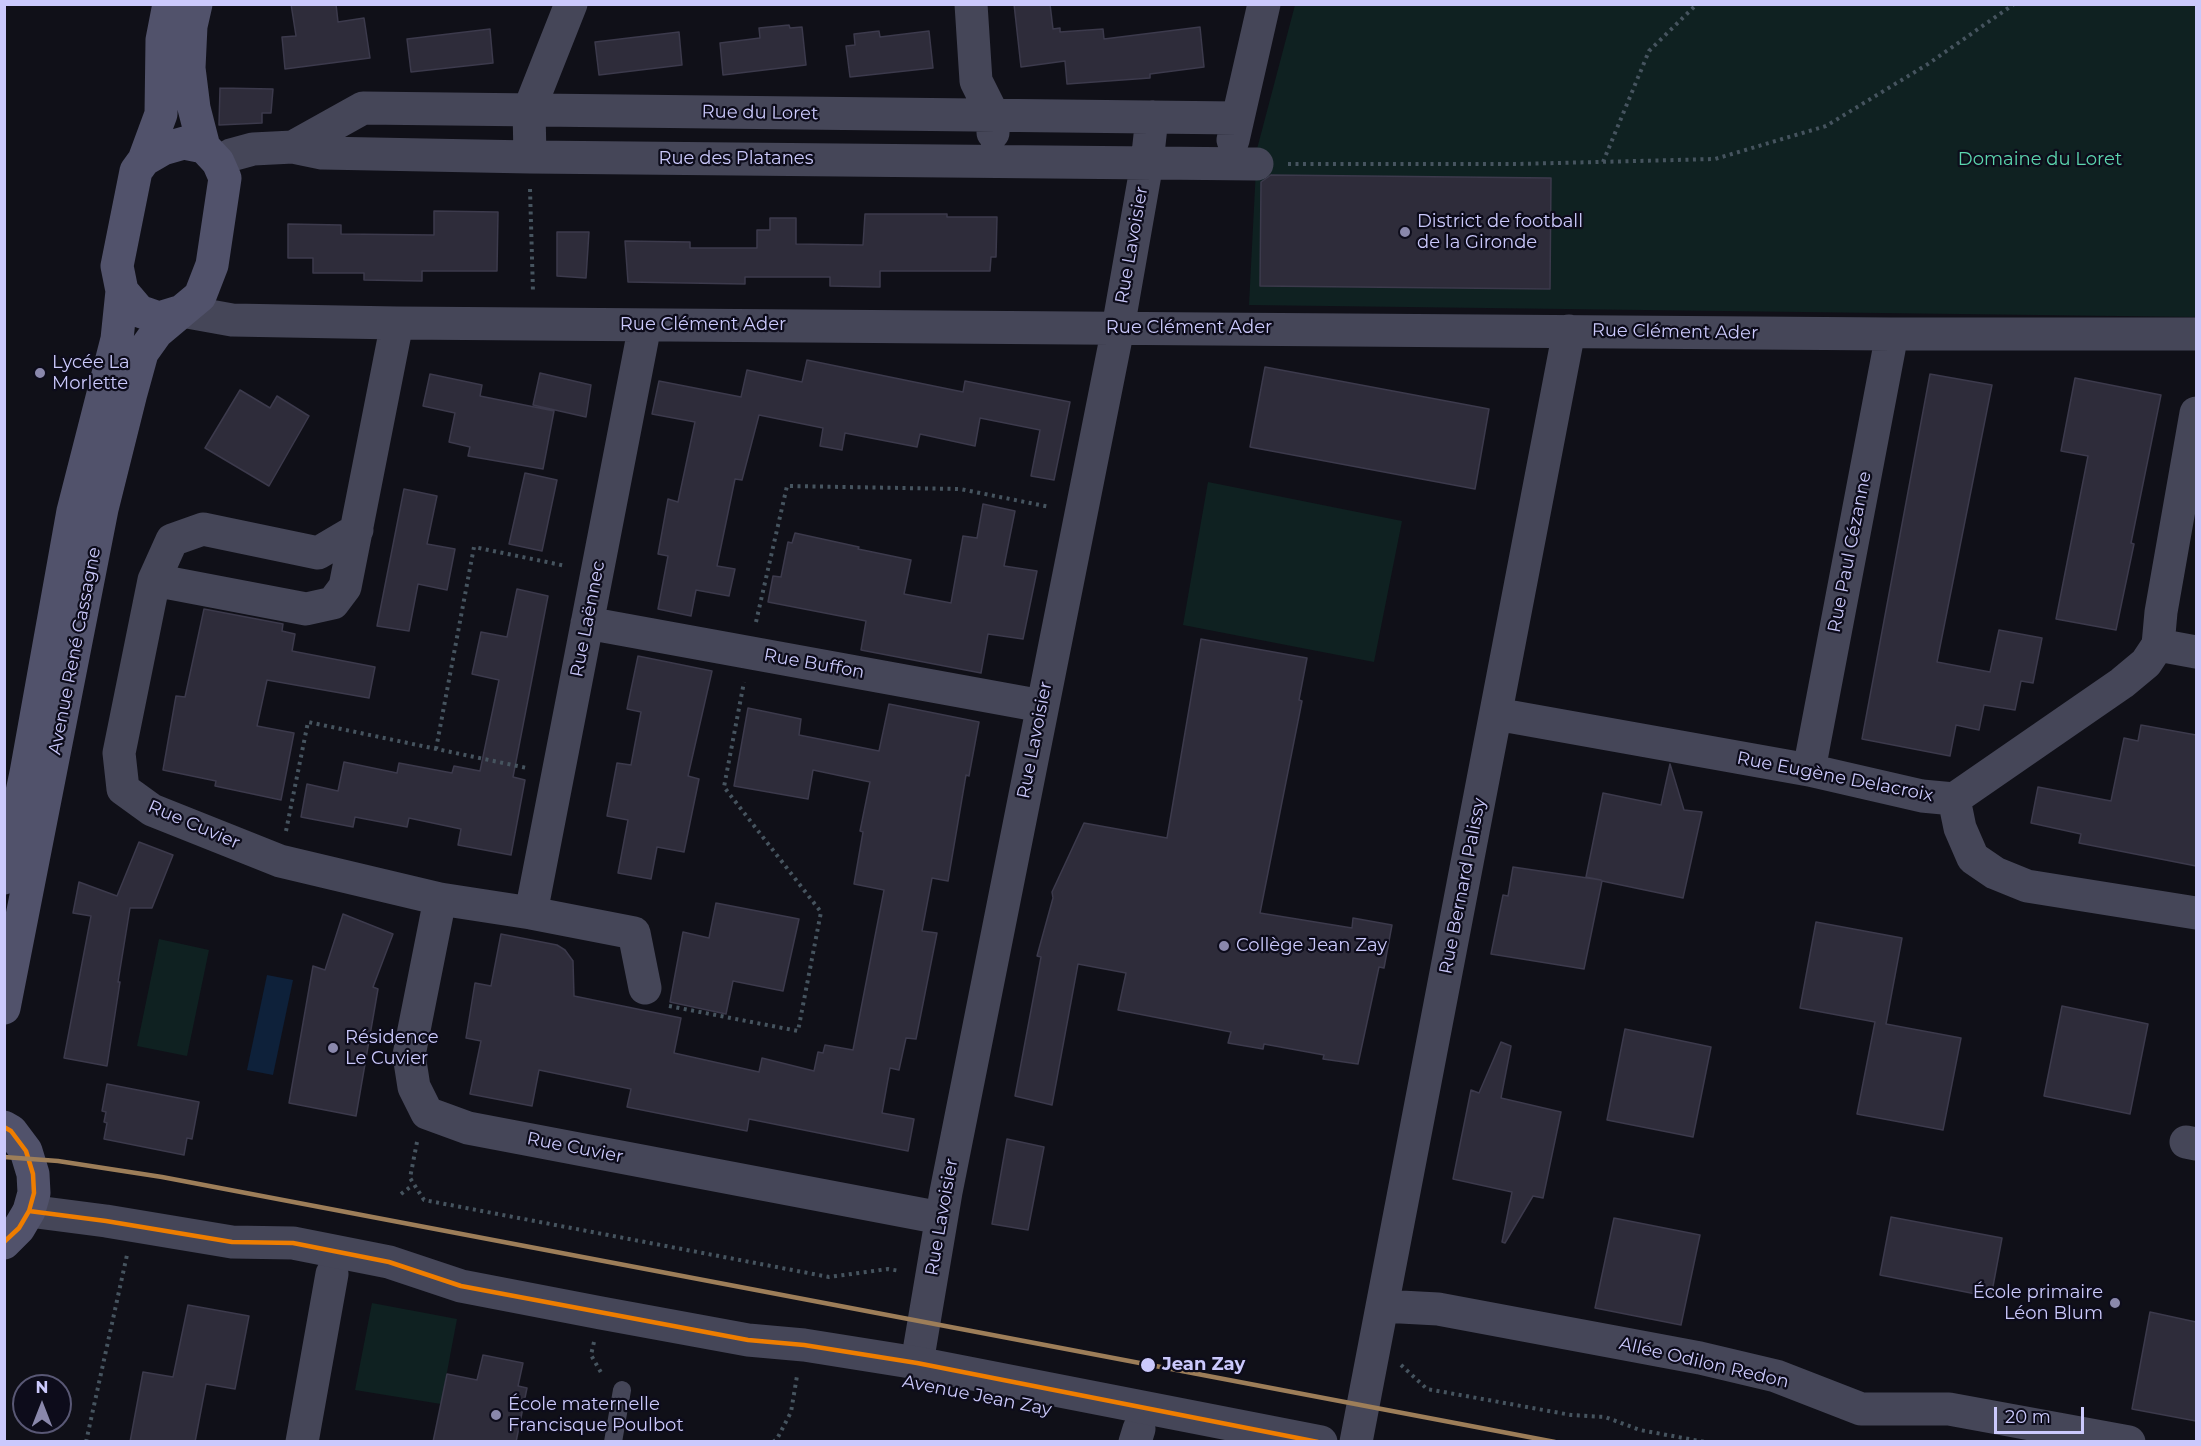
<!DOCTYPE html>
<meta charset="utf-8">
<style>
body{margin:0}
#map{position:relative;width:2201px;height:1446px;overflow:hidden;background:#101018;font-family:Montserrat,sans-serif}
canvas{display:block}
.frame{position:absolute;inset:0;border:6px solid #cbc9fc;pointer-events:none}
.north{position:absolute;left:12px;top:1374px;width:60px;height:60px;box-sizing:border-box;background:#0d0c1b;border:2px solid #595875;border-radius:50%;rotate:0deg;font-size:16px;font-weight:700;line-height:24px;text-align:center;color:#cbc9fc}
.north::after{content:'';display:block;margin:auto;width:21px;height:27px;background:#8a88ac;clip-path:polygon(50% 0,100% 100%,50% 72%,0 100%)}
.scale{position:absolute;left:1994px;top:1407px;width:90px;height:27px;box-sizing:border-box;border:3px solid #cbc9fc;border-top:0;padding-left:8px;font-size:18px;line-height:21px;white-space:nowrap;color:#cbc9fc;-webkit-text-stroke:4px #0d0c1b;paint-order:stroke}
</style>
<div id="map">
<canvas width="2201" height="1446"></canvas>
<div class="frame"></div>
<div class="north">N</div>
<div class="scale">20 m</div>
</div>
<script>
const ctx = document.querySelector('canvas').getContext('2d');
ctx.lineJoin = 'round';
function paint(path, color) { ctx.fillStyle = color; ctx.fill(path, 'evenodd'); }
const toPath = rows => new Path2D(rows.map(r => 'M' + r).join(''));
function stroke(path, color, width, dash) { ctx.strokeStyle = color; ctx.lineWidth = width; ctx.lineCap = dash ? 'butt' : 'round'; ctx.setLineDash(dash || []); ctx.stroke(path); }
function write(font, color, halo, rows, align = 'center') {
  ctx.font = font + ' Montserrat,sans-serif'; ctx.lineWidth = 4.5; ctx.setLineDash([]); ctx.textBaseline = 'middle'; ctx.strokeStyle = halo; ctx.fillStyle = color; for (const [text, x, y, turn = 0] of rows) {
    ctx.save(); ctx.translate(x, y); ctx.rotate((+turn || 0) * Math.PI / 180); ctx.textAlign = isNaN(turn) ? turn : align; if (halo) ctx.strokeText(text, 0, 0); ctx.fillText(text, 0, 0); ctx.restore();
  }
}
const green = toPath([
 [1295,5,2196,5,2196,317,1249,305,1257,149],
 [1208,482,1402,521,1374,662,1183,625],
 [159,939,209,950,187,1056,137,1046],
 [372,1303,457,1319,441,1404,355,1390]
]);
const water = toPath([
 [267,975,293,980,273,1075,247,1070]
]);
const building = toPath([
 [291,4,336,4,338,22,364,18,370,58,285,69,282,37,296,36,291,4],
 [1014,4,1050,4,1053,29,1060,28,1060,32,1103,29,1104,39,1200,27,1204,67,1150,74,1150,78,1067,84,1065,61,1021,67,1014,4],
 [789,25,790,28,802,27,806,65,723,75,720,43,760,38,759,28,789,25],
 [490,29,493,63,411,72,407,39,490,29],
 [879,31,880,37,929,31,933,68,850,77,846,46,855,45,854,34,879,31],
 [679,32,682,65,599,75,595,42,679,32],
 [220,88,273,89,271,113,262,113,262,123,219,125,220,88],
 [1271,175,1551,178,1550,289,1260,286,1261,182,1271,175],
 [434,211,498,212,497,271,422,271,422,281,364,280,364,273,313,273,313,258,288,258,288,224,341,225,341,234,434,235,434,211],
 [865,214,947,214,947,217,997,217,996,257,991,257,990,271,880,271,880,287,830,286,830,277,745,277,745,284,628,282,625,241,690,242,690,248,757,248,757,230,770,230,770,218,796,218,796,244,863,245,865,214],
 [557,232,589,232,586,278,557,276,557,232],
 [807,360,963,392,965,381,1070,402,1054,480,1031,476,1040,430,980,418,975,446,920,434,917,447,845,433,842,450,820,446,823,428,759,415,742,480,735,479,717,566,735,569,729,596,696,590,691,616,658,609,668,556,658,554,668,499,678,502,695,422,652,414,659,381,741,397,747,370,802,382,807,360],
 [1265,367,1489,409,1475,489,1250,447,1265,367],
 [540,373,591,385,586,417,533,405,540,373],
 [430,374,482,385,480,396,554,411,543,469,468,456,470,447,449,442,455,413,423,406,430,374],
 [1930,374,1992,385,1937,662,1990,672,1999,630,2042,638,2033,683,2021,681,2015,710,1984,705,1979,730,1956,725,1950,756,1862,739,1930,374],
 [2075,378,2161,395,2131,543,2134,544,2116,630,2056,619,2088,456,2061,451,2075,378],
 [240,390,270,408,277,396,309,416,269,486,205,448,240,390],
 [525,473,557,480,542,551,509,544,525,473],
 [404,489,437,496,427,544,455,549,447,590,418,584,409,631,377,626,404,489],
 [983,504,1015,511,1004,566,1037,571,1023,639,988,634,981,673,861,650,866,621,768,602,773,576,781,577,788,542,792,543,795,533,859,547,858,549,911,560,904,594,951,603,963,536,977,538,983,504],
 [517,589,548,596,513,777,525,780,511,855,458,845,461,829,409,818,407,827,355,817,353,827,301,817,307,784,338,791,344,762,397,773,399,763,452,773,454,766,480,771,499,680,472,674,481,632,507,637,517,589],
 [204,609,283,624,282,631,295,634,292,651,375,667,369,698,267,680,257,726,294,733,281,800,215,786,216,781,163,770,176,696,185,697,204,609],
 [1201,639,1307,658,1299,700,1302,701,1260,913,1352,928,1353,918,1392,925,1384,968,1379,967,1358,1064,1323,1059,1324,1055,1264,1044,1263,1049,1228,1043,1231,1032,1118,1010,1126,973,1078,964,1052,1105,1015,1096,1041,957,1037,956,1053,898,1052,892,1084,823,1167,838,1201,639],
 [638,656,712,671,688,776,699,779,684,852,657,847,651,879,618,873,628,820,607,816,617,763,631,765,641,712,627,709,638,656],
 [889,704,979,722,969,776,966,775,948,881,932,878,922,931,937,933,916,1039,906,1038,899,1070,890,1068,882,1113,914,1119,908,1151,749,1119,747,1131,627,1107,631,1089,539,1070,532,1106,470,1094,481,1041,466,1038,475,983,491,986,501,934,557,945,565,950,573,961,574,996,681,1018,674,1053,759,1072,762,1058,814,1071,818,1052,823,1053,825,1045,853,1050,884,890,854,884,863,832,860,831,870,782,813,770,808,799,734,786,748,708,801,719,799,735,879,751,889,704],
 [2141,725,2196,735,2196,866,2079,843,2081,834,2031,823,2038,787,2111,801,2124,738,2138,741,2141,725],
 [1670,764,1684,810,1702,812,1683,898,1602,881,1584,969,1491,954,1503,895,1508,896,1513,867,1601,880,1586,877,1603,793,1661,805,1670,764],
 [139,842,173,855,152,908,130,908,118,982,120,982,107,1066,64,1058,91,916,73,913,79,882,117,896,139,842],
 [716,903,799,919,783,991,733,981,726,1014,670,1002,683,932,709,938,716,903],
 [343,914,393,934,373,987,378,989,356,1116,289,1103,313,966,325,970,343,914],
 [1816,922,1902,938,1886,1024,1961,1038,1943,1130,1857,1114,1875,1022,1800,1008,1816,922],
 [2062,1006,2148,1024,2130,1114,2044,1096,2062,1006],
 [1625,1029,1711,1047,1693,1137,1607,1120,1625,1029],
 [1501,1042,1511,1046,1501,1098,1561,1112,1543,1198,1533,1196,1505,1243,1502,1242,1512,1192,1453,1179,1471,1090,1479,1093,1501,1042],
 [107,1084,199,1102,192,1139,187,1138,184,1155,104,1139,107,1123,104,1122,106,1112,102,1111,107,1084],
 [1007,1139,1044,1147,1028,1230,992,1224,1007,1139],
 [1891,1217,2002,1238,1991,1297,1880,1275,1891,1217],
 [1614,1218,1700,1235,1681,1325,1595,1308,1614,1218],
 [188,1305,249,1316,235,1389,206,1384,195,1442,130,1442,143,1372,173,1377,188,1305],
 [2150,1312,2196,1322,2196,1421,2132,1409,2150,1312],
 [483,1355,523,1363,518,1386,527,1388,516,1442,433,1442,447,1374,477,1380,483,1355]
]);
const path = toPath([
 [1603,162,1649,51,1697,4],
 [1288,164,1518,164,1715,159,1826,126,1928,64,2014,4],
 [530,189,533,292],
 [756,622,787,486,960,489,1050,507],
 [436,749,474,547,566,566],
 [286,831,308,722,527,768],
 [669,1006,798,1031,821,912,724,787,744,682],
 [417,1142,410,1178,424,1200,829,1277,888,1269,900,1271],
 [401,1194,413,1185],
 [594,1342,591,1355,603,1376],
 [1401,1365,1427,1389,1571,1415,1605,1417,1640,1430,1705,1442],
 [86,1442,127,1255],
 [773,1442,777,1439,791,1412,797,1376]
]);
const service = toPath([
 [613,1442,622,1390]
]);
const minor = toPath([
 [971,4,976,81,993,115,993,133],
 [1233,140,1264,4],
 [293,147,363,108,1237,118],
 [530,157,529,110,571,4],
 [218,162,231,155,253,149,293,147,322,153,530,157,1257,164],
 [182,311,232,320,397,323,1892,334,2196,334],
 [357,530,318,553,203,529,172,540,154,580,119,753,123,789,152,810,280,861,440,899,531,913,634,933,645,988],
 [154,580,306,609,333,603,345,587,397,323],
 [587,623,1042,706],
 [2158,645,2161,612,2196,413],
 [1496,714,1809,770,1922,796,1954,799,1960,828,1973,858,1995,873,2027,886,2196,913],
 [1809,770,1892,334],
 [1954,799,2122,683,2146,663,2158,645,2196,652],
 [440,899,409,1055,414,1087,427,1113,468,1128,941,1218],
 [531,913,645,325],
 [2186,1142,2196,1144],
 [1382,1306,1438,1309,1700,1358,1776,1376,1861,1409,1949,1409,2129,1442],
 [917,1363,946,1192,1118,328,1147,163,1152,117],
 [302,1442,332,1274],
 [1135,1442,1139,1429],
 [1356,1442,1569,331]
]);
const tertiary = toPath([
 [29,1211,106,1221,232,1242,293,1243,389,1262,461,1286,601,1313,748,1340,804,1345,917,1363,1321,1442]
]);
const secondary = toPath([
 [196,4,191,26,189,68,194,108,204,147],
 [144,160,163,149,184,143,204,147,218,162,225,178,212,265,200,296,182,311,159,318,139,311,122,291,117,266,136,171,144,160,161,114,162,40,169,4],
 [4,878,26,773,73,511,117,339,122,291],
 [4,1008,102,509,131,393,142,353,157,332,182,311],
 [4,1127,11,1131,26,1151,33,1174,34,1193,29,1211,19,1228,4,1243]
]);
const bus1 = toPath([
 [4,1127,11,1131,26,1151,33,1174,34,1193,29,1211,19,1228,4,1242],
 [29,1211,106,1221,232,1242,293,1243,389,1262,461,1286,748,1340,804,1345,917,1363,1318,1442]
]);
const tram1 = toPath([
 [4,1157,58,1161,162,1177,1555,1442]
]);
const markers = [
 [1405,232,6,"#8a88ac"],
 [40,373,6,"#8a88ac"],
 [1224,946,6,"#8a88ac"],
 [333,1048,6,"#8a88ac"],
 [2115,1303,6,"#8a88ac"],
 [1148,1365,8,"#cbc9fc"],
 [496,1415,6,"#8a88ac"]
];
const streetNames = [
 ["Rue du Loret",760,113,1],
 ["Rue des Platanes",736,159],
 ["Rue Lavoisier",1132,245,-80],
 ["Rue Clément Ader",703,325],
 ["Rue Clément Ader",1189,328],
 ["Rue Clément Ader",1675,332,1],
 ["Rue Paul Cézanne",1850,552,-79],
 ["Rue Laënnec",588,619,-79],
 ["Avenue René Cassagne",75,651,-79],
 ["Rue Buffon",814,664,10],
 ["Rue Lavoisier",1035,740,-79],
 ["Rue Eugène Delacroix",1835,777,11],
 ["Rue Cuvier",194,825,23],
 ["Rue Bernard Palissy",1463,886,-79],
 ["Rue Cuvier",575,1148,11],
 ["Rue Lavoisier",942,1217,-80],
 ["Allée Odilon Redon",1704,1363,13],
 ["Avenue Jean Zay",977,1396,11]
];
const parkNames = [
 ["Domaine du Loret",2040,160]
];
const poiNames = [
 ["District de football",1417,222],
 ["de la Gironde",1417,243],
 ["Lycée La",52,363],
 ["Morlette",52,384],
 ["Collège Jean Zay",1236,946],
 ["Résidence",345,1038],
 ["Le Cuvier",345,1059],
 ["École primaire",2103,1293,"right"],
 ["Léon Blum",2103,1314,"right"],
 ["École maternelle",508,1405],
 ["Francisque Poulbot",508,1426]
];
const stopNames = [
 ["Jean Zay",1162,1365]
];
paint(green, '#0f2121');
paint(water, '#0e213a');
paint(building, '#2e2c3a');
stroke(building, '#3c3a4c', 1.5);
stroke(path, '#46545f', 4, [3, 4.5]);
stroke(service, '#454658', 18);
stroke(minor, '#454658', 33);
stroke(tertiary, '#454658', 33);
stroke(secondary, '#51526b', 33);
stroke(bus1, '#ee7d00', 4.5);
stroke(tram1, '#9d7e59', 4.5);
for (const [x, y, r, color] of markers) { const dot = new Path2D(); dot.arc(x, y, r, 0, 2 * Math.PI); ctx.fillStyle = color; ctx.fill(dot); stroke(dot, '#0d0c1b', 2); }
write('18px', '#cbc9fc', '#0d0c1b', streetNames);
write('18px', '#5bd6ae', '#0d0c1b', parkNames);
write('18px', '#cbc9fc', '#0d0c1b', poiNames, 'left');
write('bold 18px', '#cbc9fc', '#0d0c1b', stopNames, 'left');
</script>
